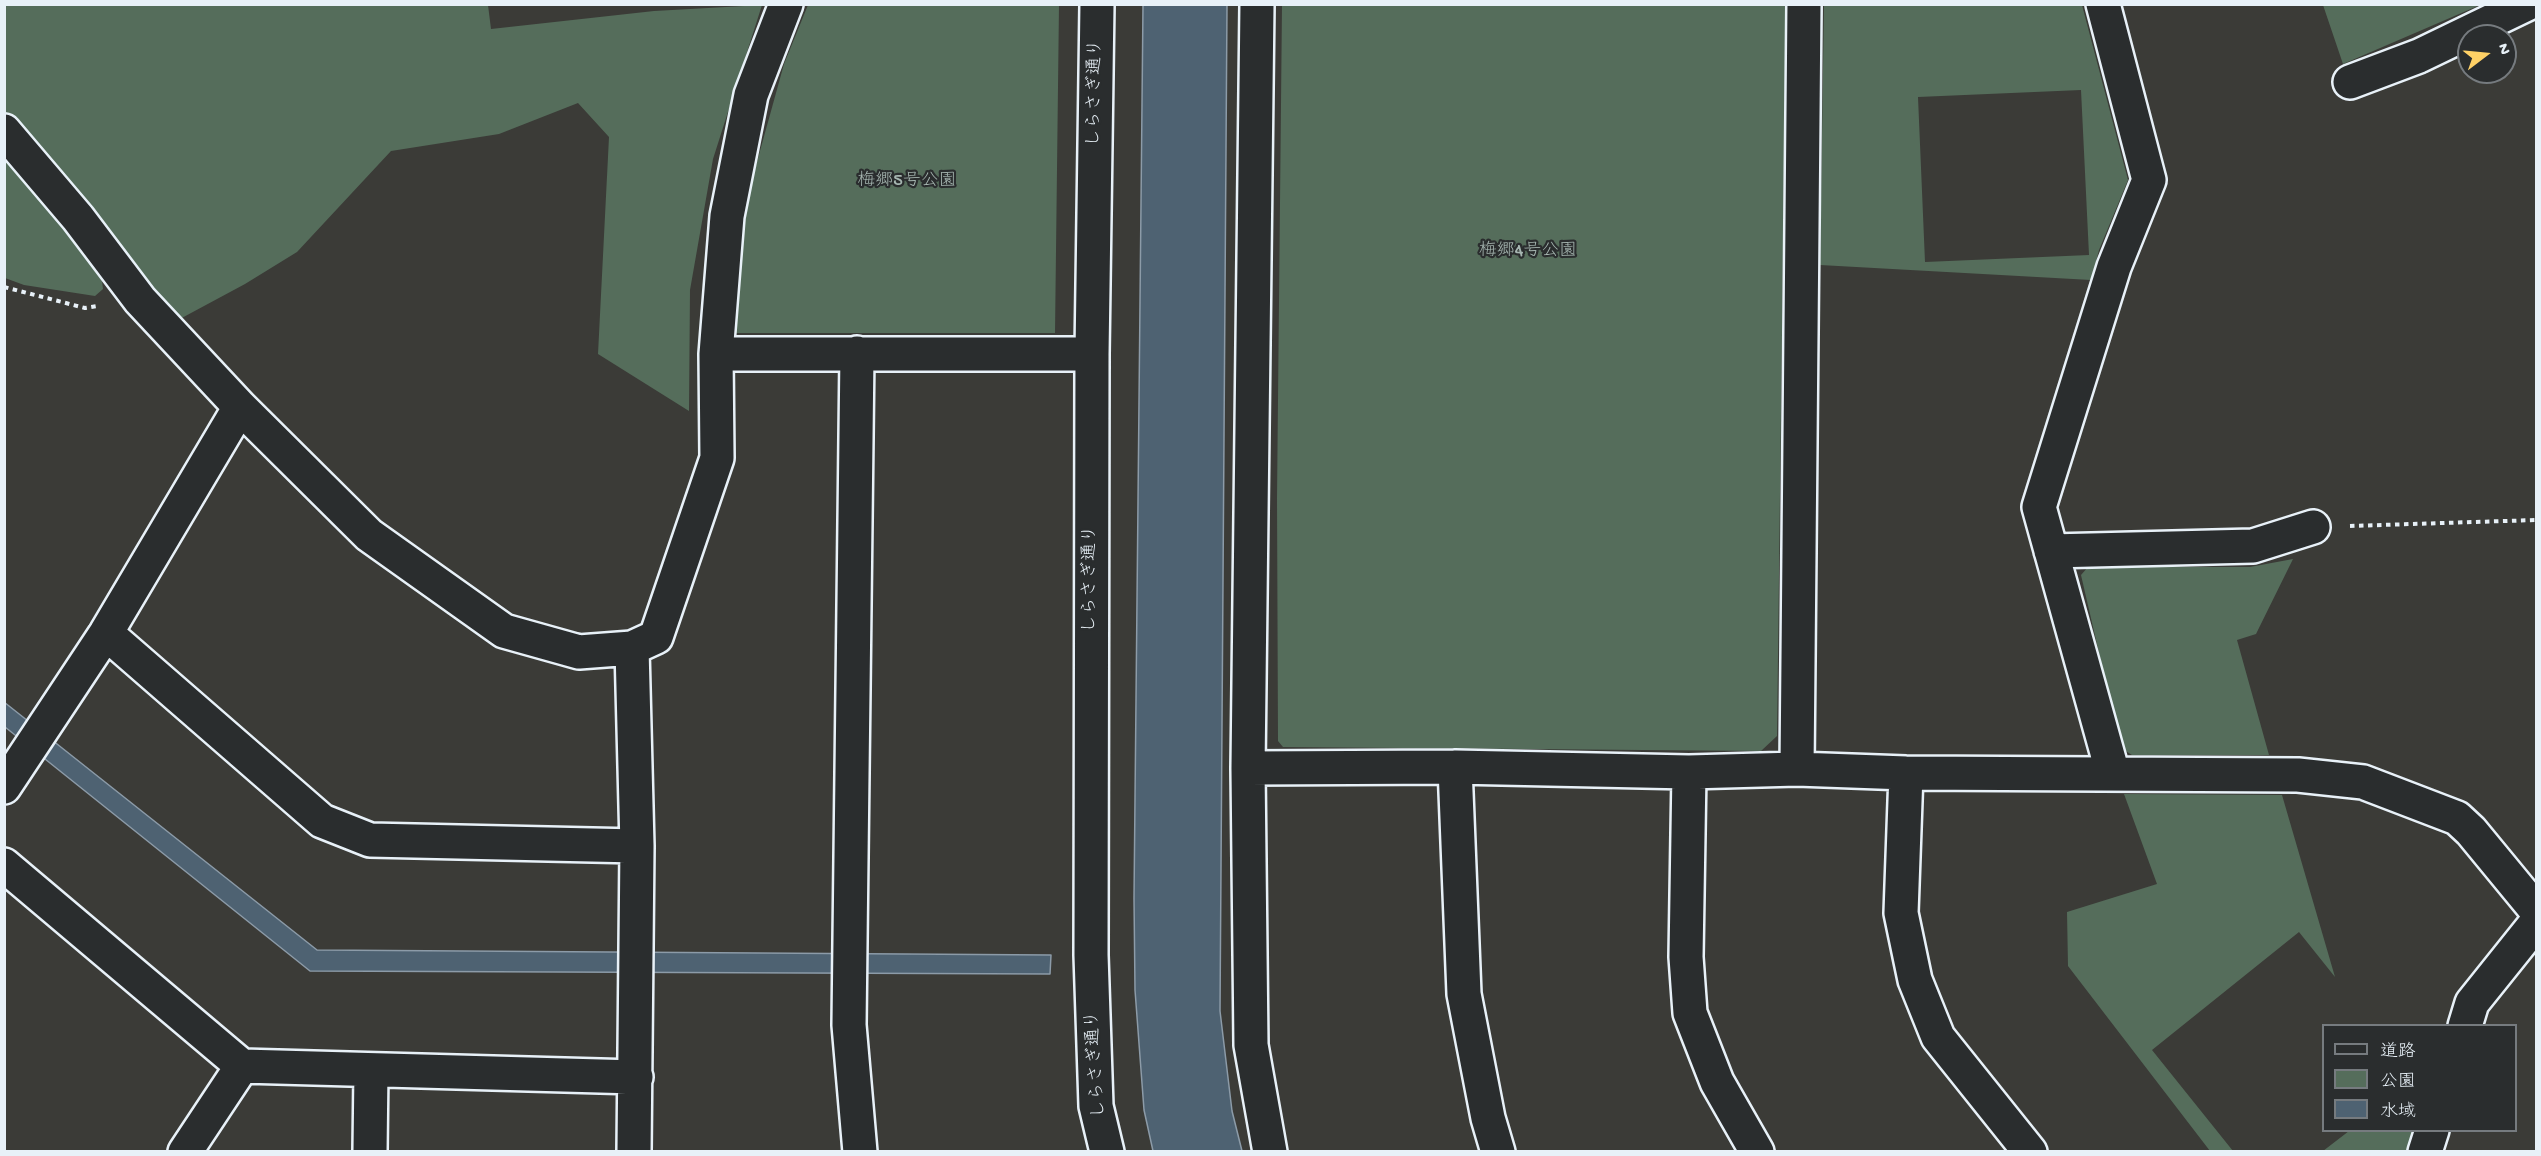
<!DOCTYPE html>
<meta charset="utf-8">
<style>
body{margin:0}
#map{position:relative;width:2541px;height:1156px;overflow:hidden;background:#3b3b37;font-family:"Gochi Hand","Klee One",sans-serif}
canvas{display:block}
.frame{position:absolute;inset:0;border:6px solid #e8f1f8;pointer-events:none}
.legend{position:absolute;left:2322px;top:1024px;width:195px;height:108px;box-sizing:border-box;background:#2a2d2e;border:2px solid #767b7f;margin:0;padding:8px 10px;list-style:none;font-size:18px;color:#e8f1f8}
.legend li{display:flex;align-items:center;gap:12px;height:30px}
.legend b{width:30px;border:2px solid #767b7f}
.north{position:absolute;left:2457px;top:24px;width:60px;height:60px;box-sizing:border-box;background:#2a2d2e;border:2px solid #767b7f;border-radius:50%;rotate:74deg;font-size:16px;font-weight:700;line-height:24px;text-align:center;color:#e8f1f8}
.north::after{content:'';display:block;margin:auto;width:21px;height:27px;background:#ffd166;clip-path:polygon(50% 0,100% 100%,50% 72%,0 100%)}
</style>
<div id="map">
<canvas width="2541" height="1156"></canvas>
<div class="frame"></div>
<ul class="legend">
<li><b style="height:8px;background:#2a2d2e"></b>道路</li>
<li><b style="height:16px;background:#556d5b"></b>公園</li>
<li><b style="height:16px;background:#4e6272"></b>水域</li>
</ul>
<div class="north">N</div>
</div>
<script>
const ctx = document.querySelector('canvas').getContext('2d');
ctx.lineJoin = 'round';
function paint(path, color) { ctx.fillStyle = color; ctx.fill(path, 'evenodd'); }
const toPath = rows => new Path2D(rows.map(r => 'M' + r).join(''));
function stroke(path, color, width, dash) { ctx.strokeStyle = color; ctx.lineWidth = width; ctx.lineCap = dash ? 'butt' : 'round'; ctx.setLineDash(dash || []); ctx.stroke(path); }
function write(font, color, halo, rows, align = 'center') {
  ctx.font = font + ' "Gochi Hand","Klee One",sans-serif'; ctx.lineWidth = 4.5; ctx.setLineDash([]); ctx.textBaseline = 'middle'; ctx.strokeStyle = halo; ctx.fillStyle = color; for (const [text, x, y, turn = 0] of rows) {
    ctx.save(); ctx.translate(x, y); ctx.rotate((+turn || 0) * Math.PI / 180); ctx.textAlign = isNaN(turn) ? turn : align; if (halo) ctx.strokeText(text, 0, 0); ctx.fillText(text, 0, 0); ctx.restore();
  }
}
const green = toPath([
 [5,5,488,5,491,29,654,11,762,5,713,159,690,290,689,411,598,354,609,137,578,103,499,134,391,151,297,252,245,284,178,320,5,122],
 [808,5,1059,5,1055,333,735,333,738,278,747,198,784,64],
 [1282,5,1786,5,1777,736,1761,751,1283,747,1278,741,1277,498],
 [1824,5,2082,5,2128,180,2099,250,2091,280,1820,265],
 [2081,90,2089,255,1925,262,1918,97],
 [2323,5,2323,4,2480,5,2343,64],
 [4,146,88,250,102,281,103,289,95,296,24,285,5,278],
 [2293,559,2256,634,2237,640,2269,755,2132,755,2121,748,2081,575,2088,567,2250,567],
 [2124,794,2282,795,2335,977,2299,932,2152,1050,2233,1151,2210,1151,2068,966,2067,912,2157,884],
 [2349,1131,2349,1130,2413,1131,2407,1151,2323,1151]
]);
const water = toPath([
 [1143,5,1227,5,1220,1011,1232,1111,1242,1151,1153,1151,1144,1110,1135,990,1134,898,1143,5],
 [4,702,317,950,1051,955,1050,974,310,971,5,727,4,702]
]);
const path = toPath([
 [4,287,85,308,97,306],
 [2350,526,2536,520]
]);
const minor = toPath([
 [1097,4,1092,354,1091,955,1096,1106,1107,1152],
 [1257,4,1248,768,1251,1045,1270,1152],
 [2103,4,2149,180,2114,267,2039,507,2113,774],
 [2350,82,2419,56,2527,4],
 [4,131,78,218,140,300,240,407,369,535,504,631,579,652,632,648,656,637,717,458,716,354,1092,354],
 [857,353,849,1025,860,1152],
 [716,354,727,216,751,95,786,4],
 [2051,551,2253,546,2313,527],
 [106,633,322,821,370,840,637,846],
 [632,648,637,846,634,1152],
 [1455,767,1464,994,1488,1118,1498,1152],
 [1248,768,1455,767,1689,772,1797,769,1906,773,2298,775,2363,782,2457,818,2471,831,2536,910],
 [1797,769,1804,4],
 [1689,772,1686,957,1690,1013,1717,1082,1757,1152],
 [1906,773,1901,913,1915,980,1938,1037,2030,1152],
 [4,787,106,633,240,407],
 [4,865,242,1066,636,1077],
 [2465,1026,2472,1003,2536,923],
 [185,1152,242,1066],
 [370,1152,371,1070],
 [2425,1152,2432,1130]
]);
const streetNames = [
 ["しらさぎ通り",1096,93,-89],
 ["しらさぎ通り",1091,579,-90],
 ["しらさぎ通り",1097,1064,-94]
];
const parkNames = [
 ["梅郷5号公園",907,182],
 ["梅郷4号公園",1528,252]
];
paint(green, '#556d5b');
paint(water, '#4e6272');
stroke(water, '#8c9ba8', 1.5);
stroke(minor, '#e8f1f8', 38);
stroke(path, '#e8f1f8', 4, [4.5, 4.5]);
stroke(minor, '#2a2d2e', 33);
write('18px', '#e8f1f8', '#2a2d2e', streetNames);
write('18px', '#a6b6b1', '#2a2d2e', parkNames);
</script>
